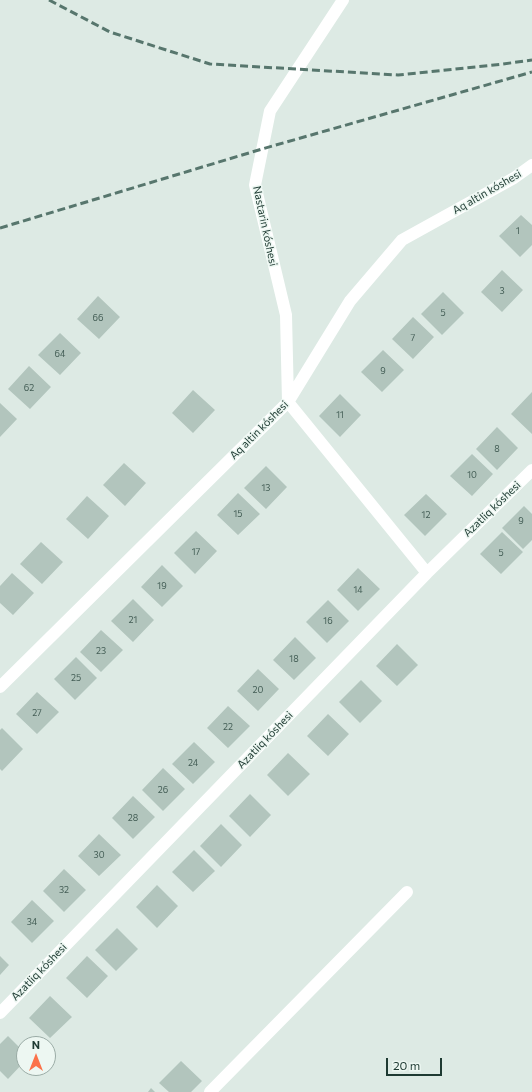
<!DOCTYPE html>
<meta charset="utf-8">
<style>
body{margin:0}
#map{position:relative;width:532px;height:1092px;overflow:hidden;background:#ddeae4;font-family:Commissioner,sans-serif}
canvas{display:block}
.north{position:absolute;left:16px;top:1036px;width:40px;height:40px;box-sizing:border-box;background:#edf7f2;border:1px solid #9aaba5;border-radius:50%;rotate:0deg;font-size:11px;font-weight:700;line-height:16px;text-align:center;color:#1e3a32}
.north::after{content:'';display:block;margin:auto;width:14px;height:18px;background:#fb724a;clip-path:polygon(50% 0,100% 100%,50% 72%,0 100%)}
.scale{position:absolute;left:386px;top:1058px;width:56px;height:18px;box-sizing:border-box;border:2px solid #1e3a32;border-top:0;padding-left:5px;font-size:12px;line-height:14px;white-space:nowrap;color:#1e3a32;-webkit-text-stroke:3px #edf7f2;paint-order:stroke}
</style>
<div id="map">
<canvas width="532" height="1092"></canvas>
<div class="north">N</div>
<div class="scale">20 m</div>
</div>
<script>
const ctx = document.querySelector('canvas').getContext('2d');
ctx.lineJoin = 'round';
function paint(path, color) { ctx.fillStyle = color; ctx.fill(path, 'evenodd'); }
const toPath = rows => new Path2D(rows.map(r => 'M' + r).join(''));
function stroke(path, color, width, dash) { ctx.strokeStyle = color; ctx.lineWidth = width; ctx.lineCap = dash ? 'butt' : 'round'; ctx.setLineDash(dash || []); ctx.stroke(path); }
function write(font, color, halo, rows, align = 'center') {
  ctx.font = font + ' Commissioner,sans-serif'; ctx.lineWidth = 3; ctx.setLineDash([]); ctx.textBaseline = 'middle'; ctx.strokeStyle = halo; ctx.fillStyle = color; for (const [text, x, y, turn = 0] of rows) {
    ctx.save(); ctx.translate(x, y); ctx.rotate((+turn || 0) * Math.PI / 180); ctx.textAlign = isNaN(turn) ? turn : align; if (halo) ctx.strokeText(text, 0, 0); ctx.fillText(text, 0, 0); ctx.restore();
  }
}
const building = toPath([
 [521,215,532,225,532,245,520,257,499,236],
 [502,270,523,290,502,312,481,292],
 [443,292,464,313,442,335,421,314],
 [98,296,120,317,99,339,77,319],
 [413,317,434,337,413,359,392,339],
 [60,333,81,353,60,375,38,355],
 [383,350,404,370,382,392,361,372],
 [29,366,51,387,30,409,8,389],
 [193,390,215,410,193,433,172,413],
 [532,392,532,434,511,414],
 [340,394,361,415,340,437,319,416],
 [0,403,17,419,0,437],
 [497,427,518,448,497,470,476,449],
 [472,454,493,474,472,496,450,476],
 [124,463,146,483,125,506,103,485],
 [266,466,287,487,266,509,244,488],
 [238,493,260,514,238,535,217,515],
 [426,494,447,514,425,536,404,515],
 [87,496,109,516,88,539,66,519],
 [524,506,532,514,532,540,523,549,502,528],
 [196,531,217,551,195,574,174,553],
 [502,532,523,552,501,574,480,554],
 [41,542,63,562,42,584,20,564],
 [162,565,183,586,162,607,141,587],
 [358,568,380,589,358,611,337,590],
 [12,573,34,593,13,615,0,603,0,586],
 [133,599,154,620,133,642,111,621],
 [328,600,349,621,327,643,306,622],
 [101,630,123,650,101,672,80,652],
 [295,637,316,658,294,680,273,660],
 [397,644,418,665,397,686,376,666],
 [76,657,97,678,75,700,54,679],
 [258,669,279,689,258,711,237,691],
 [361,680,382,701,360,723,339,702],
 [37,692,59,712,37,734,16,714],
 [228,706,250,726,228,748,207,728],
 [328,714,349,734,328,756,307,736],
 [2,728,23,749,2,771,0,769,0,730],
 [194,742,215,762,193,784,172,764],
 [288,753,310,774,288,796,267,775],
 [163,768,185,789,163,811,142,790],
 [250,794,271,815,250,837,229,816],
 [133,796,155,817,133,839,112,818],
 [221,824,242,845,221,867,200,846],
 [99,834,121,855,99,876,78,856],
 [194,850,215,871,193,892,172,872],
 [64,869,86,890,64,912,43,891],
 [157,885,178,906,157,928,136,907],
 [32,900,54,921,32,943,11,922],
 [117,928,138,949,116,971,95,950],
 [0,956,9,965,0,975],
 [87,956,108,976,87,998,66,978],
 [50,996,72,1017,50,1038,29,1018],
 [8,1036,24,1052,24,1062,8,1079,0,1071,0,1044],
 [181,1061,202,1081,191,1092,169,1092,159,1083],
 [151,1088,155,1092,148,1092]
]);
const minor = toPath([
 [343,0,270,111,255,185,286,315,288,402,427,573],
 [0,687,288,402,350,301,402,240,514,178,532,165],
 [0,1013,427,573,532,470],
 [210,1092,407,892]
]);
const rail = toPath([
 [49,0,110,32,210,64,398,75,503,64,532,60],
 [0,228,262,149,532,72]
]);
const numberNames = [
 ["1",518,231],
 ["3",502,291],
 ["5",443,313],
 ["66",98,318],
 ["7",413,338],
 ["64",60,354],
 ["9",383,371],
 ["62",29,388],
 ["11",340,415],
 ["8",497,449],
 ["10",472,475],
 ["13",266,488],
 ["15",238,514],
 ["12",426,515],
 ["9",521,521],
 ["17",196,552],
 ["5",501,553],
 ["19",162,586],
 ["14",358,590],
 ["21",133,620],
 ["16",328,621],
 ["23",101,651],
 ["18",294,659],
 ["25",76,678],
 ["20",258,690],
 ["27",37,713],
 ["22",228,727],
 ["24",193,763],
 ["26",163,790],
 ["28",133,818],
 ["30",99,855],
 ["32",64,890],
 ["34",32,922]
];
const streetNames = [
 ["Aq altin kóshesi",487,192,-30],
 ["Nastarin kóshesi",265,226,78],
 ["Aq altin kóshesi",259,430,-45],
 ["Azatliq kóshesi",492,509,-44],
 ["Azatliq kóshesi",265,740,-46],
 ["Azatliq kóshesi",39,972,-46]
];
paint(building, '#b2c5bd');
stroke(minor, '#fff', 12);
stroke(rail, '#57766d', 3, [8, 4]);
write('9px', '#435d55', null, numberNames);
write('11px', '#1e3a32', '#edf7f2', streetNames);
</script>
